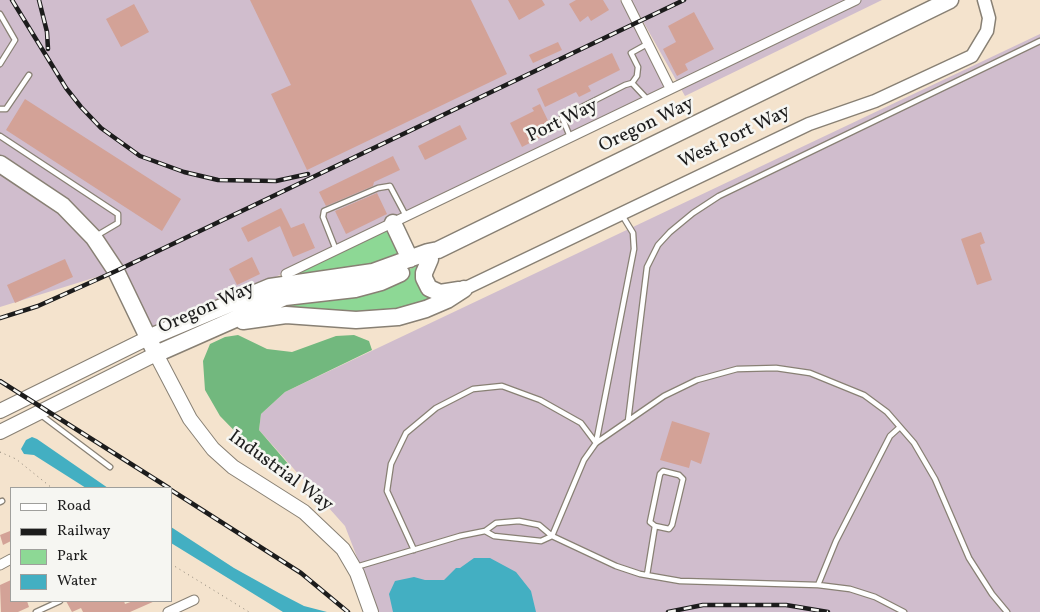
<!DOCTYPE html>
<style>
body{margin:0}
#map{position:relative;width:1040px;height:612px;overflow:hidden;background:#f4e3cd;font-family:Vollkorn,serif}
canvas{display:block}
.legend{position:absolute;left:10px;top:487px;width:162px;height:115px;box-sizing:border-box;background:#f6f6f2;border:1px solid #9f9f9c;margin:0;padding:6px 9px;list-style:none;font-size:15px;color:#1c1c1c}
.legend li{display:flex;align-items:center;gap:10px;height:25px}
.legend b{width:25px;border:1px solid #9f9f9c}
</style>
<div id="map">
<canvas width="1040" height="612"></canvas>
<ul class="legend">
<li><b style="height:6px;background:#fff"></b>Road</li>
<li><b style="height:6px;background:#1c1c1c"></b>Railway</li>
<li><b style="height:14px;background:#8dd895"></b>Park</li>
<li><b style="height:14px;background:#43afc2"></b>Water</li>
</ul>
</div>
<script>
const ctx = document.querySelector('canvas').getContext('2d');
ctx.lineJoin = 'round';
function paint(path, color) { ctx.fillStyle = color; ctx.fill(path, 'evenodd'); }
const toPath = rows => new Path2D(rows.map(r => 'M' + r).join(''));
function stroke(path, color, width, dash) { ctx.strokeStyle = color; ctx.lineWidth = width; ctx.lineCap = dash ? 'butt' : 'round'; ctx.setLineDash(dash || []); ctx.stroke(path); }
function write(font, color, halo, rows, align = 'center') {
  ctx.font = font + ' Vollkorn,serif'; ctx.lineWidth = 5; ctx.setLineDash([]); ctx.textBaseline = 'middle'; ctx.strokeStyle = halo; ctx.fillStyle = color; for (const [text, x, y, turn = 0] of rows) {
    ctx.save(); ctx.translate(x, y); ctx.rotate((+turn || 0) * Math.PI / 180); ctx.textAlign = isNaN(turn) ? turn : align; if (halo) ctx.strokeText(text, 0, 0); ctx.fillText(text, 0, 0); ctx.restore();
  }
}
const industrial = toPath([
 [0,0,620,0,670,88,148,338,116,271,0,307],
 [631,0,882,0,685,96],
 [1040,34,1040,612,378,612,345,526,259,430,261,414,285,392]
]);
const green = toPath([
 [393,223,410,259,291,282,286,274],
 [419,265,425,269,435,291,426,309,311,316,266,304,381,282]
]);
const forest = toPath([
 [238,335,267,349,292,352,336,336,354,335,369,341,372,350,285,392,261,414,259,430,290,466,286,467,255,452,220,416,205,390,203,361,210,344,225,337]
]);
const water = toPath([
 [32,437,37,439,108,488,86,488,34,455,24,454,21,449,26,440],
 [171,527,234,568,279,593,304,606,327,612,283,612,171,543],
 [474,558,490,558,516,572,531,591,536,612,393,612,389,594,395,581,414,577,425,580,444,580,456,568,460,568]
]);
const building = toPath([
 [250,0,471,0,507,74,307,170,271,94,291,85],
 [508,0,542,0,545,5,519,20],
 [576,0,603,0,609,10,591,21,588,16,580,22,569,4],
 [134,4,149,32,121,47,106,19],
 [694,12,714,49,685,64,688,70,677,76,663,49,676,42,668,26],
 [558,42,562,50,533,63,529,55],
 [612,53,620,70,588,86,591,91,579,97,576,92,545,107,537,89],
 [25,99,181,199,162,231,6,130],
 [540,104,553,131,522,147,510,123,534,111,532,108],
 [460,125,467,139,425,160,418,146],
 [393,156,400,170,374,182,373,186,326,206,319,192],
 [377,193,387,214,346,234,335,211],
 [281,208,291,228,304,223,315,248,293,257,280,226,248,242,241,228],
 [981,232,985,243,980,245,992,280,977,285,961,239],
 [252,257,260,274,237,285,229,269],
 [65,259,73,277,15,303,7,285],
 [672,421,710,433,701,464,691,460,689,468,660,460],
 [10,531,11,541,3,545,0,535],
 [11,580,11,601,27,601,29,607,18,612,1,612,0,585],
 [66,601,124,601,125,604,133,601,155,601,130,612,83,612,81,608,72,612]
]);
const path = toPath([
 [0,452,16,459,52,488],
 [171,564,249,612]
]);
const lane = toPath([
 [0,14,15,40,0,64],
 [632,83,637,76,638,67,631,53,649,43],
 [0,109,6,109,29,75],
 [0,136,118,214,118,223,96,236],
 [570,137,562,117,625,85,632,83,647,99],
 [336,250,323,217,324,211,378,188,390,186,406,216],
 [41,415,110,467],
 [628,421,647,267,658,245,670,232,693,213,719,196,1040,41],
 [596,443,634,249,633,233,622,215],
 [0,502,2,501],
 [485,531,494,536,541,541,552,536,584,460,596,443,664,396,697,380,737,369,776,368,810,373,864,395,887,412,914,443,935,479,969,558,992,594,1007,612],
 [414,550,387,491,391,464,406,433,436,408,473,389,502,386,540,400,581,423,596,443],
 [356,567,460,536,485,531,496,523,519,521,539,525,552,536,616,566,640,574,680,581,818,585,850,589,875,597,904,612],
 [647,575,655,526,650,522,660,474,663,471,679,475,683,479,672,525,669,529,655,526],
 [818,585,836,541,890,436,900,427],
 [36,612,60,601]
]);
const street = toPath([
 [626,0,670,88],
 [286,274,856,0],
 [0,565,11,559],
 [168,612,194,600]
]);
const secondary = toPath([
 [464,289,809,124,875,101,972,56,987,31,989,18,984,0]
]);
const primary = toPath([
 [0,411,148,338],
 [0,432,156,354,190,419,213,449,233,467,304,512,343,549,357,573,371,612]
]);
const highway = toPath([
 [0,164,63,206,94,238,116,271,156,354,285,297,355,289,381,282,401,273],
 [393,223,410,259],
 [430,259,424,273,424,278,429,288,440,293,459,290],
 [243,321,286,315,356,320,398,317,426,309,447,300,464,289],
 [148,338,270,287,373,272,428,252,438,250,950,0]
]);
const rail = toPath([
 [12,0,66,88,81,107,101,128,140,156,184,172,218,180,276,181,308,174],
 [39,0,47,32,48,49],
 [0,318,38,306,116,271,684,0],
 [0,381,169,488],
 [171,490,301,573,348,612],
 [668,612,703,605,786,605,828,612]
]);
const streetNames = [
 ["Port Way",563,122,-26],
 ["Oregon Way",647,126,-26],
 ["West Port Way",735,138,-26],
 ["Oregon Way",207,309,-24],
 ["Industrial Way",280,472,36]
];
paint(industrial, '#d0bdcd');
paint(green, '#8dd895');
paint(forest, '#72b87e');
paint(water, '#43afc2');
paint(building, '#d3a297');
stroke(lane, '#888074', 7);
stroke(street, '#888074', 11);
stroke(secondary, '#888074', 15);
stroke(primary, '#888074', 16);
stroke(highway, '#888074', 19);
stroke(path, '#888074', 1, [1, 4]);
stroke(lane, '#fff', 4.5);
stroke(street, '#fff', 9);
stroke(secondary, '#fff', 12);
stroke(primary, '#fff', 14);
stroke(highway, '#fff', 16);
stroke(rail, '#1c1c1c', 4.5);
stroke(rail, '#f6f6f2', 2.5, [8]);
write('19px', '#1c1c1c', '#f6f6f2', streetNames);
</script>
